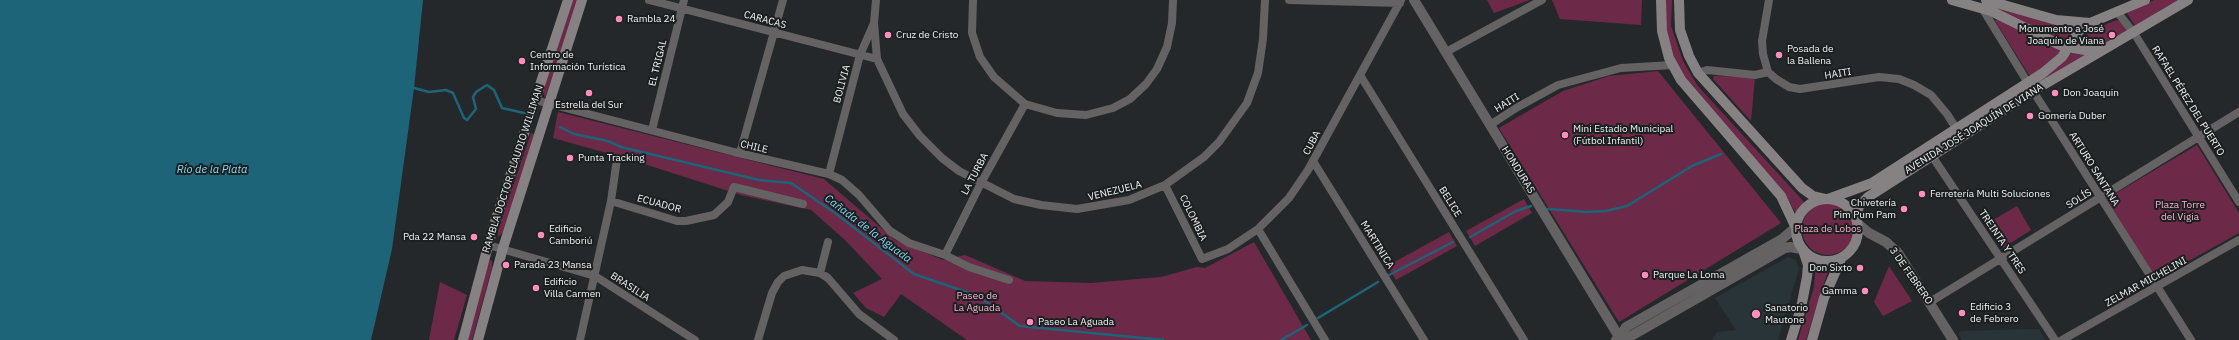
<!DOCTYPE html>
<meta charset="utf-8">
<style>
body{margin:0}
canvas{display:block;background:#25282a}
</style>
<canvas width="2239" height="340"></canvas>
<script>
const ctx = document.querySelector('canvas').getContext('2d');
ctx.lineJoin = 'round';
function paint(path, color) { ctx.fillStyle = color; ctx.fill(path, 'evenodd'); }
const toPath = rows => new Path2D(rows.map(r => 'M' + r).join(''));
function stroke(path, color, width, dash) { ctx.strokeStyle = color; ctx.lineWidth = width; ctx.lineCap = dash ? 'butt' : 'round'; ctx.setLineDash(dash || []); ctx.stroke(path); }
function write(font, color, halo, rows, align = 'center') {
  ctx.font = font + ' "IBM Plex Sans",sans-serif'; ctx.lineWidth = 4; ctx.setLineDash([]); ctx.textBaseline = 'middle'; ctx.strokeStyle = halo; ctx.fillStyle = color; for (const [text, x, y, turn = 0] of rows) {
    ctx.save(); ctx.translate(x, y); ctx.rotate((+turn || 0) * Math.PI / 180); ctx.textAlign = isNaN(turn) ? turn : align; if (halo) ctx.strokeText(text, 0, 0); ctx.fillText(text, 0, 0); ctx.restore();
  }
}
const built = toPath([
 [1788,257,1796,260,1799,269,1778,340,1712,340,1717,332,1736,330,1715,298],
 [2039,329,2045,339,2043,340,1962,340,1958,333,1962,331]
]);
const green = toPath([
 [572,0,579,0,545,98,543,91],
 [1487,0,1530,0,1494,13],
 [1552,0,1642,0,1641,25,1560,19],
 [1665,0,1672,0,1671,26,1683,61,1697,85,1805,203,1796,214,1784,192,1691,88,1677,65,1665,29],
 [2154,0,2182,0,2136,28,2127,13],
 [1996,7,2037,19,2076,27,2065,43,1995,9],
 [1997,19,2058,49,2060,52,2047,65,2031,76,2029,75,1995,21],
 [2117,20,2121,21,2127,31,2111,41,2102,44,2077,45,2091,30],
 [2072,53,2090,54,2037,83,2036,82],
 [1658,71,1781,223,1619,322,1499,128,1563,91,1609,76],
 [1714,76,1755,77,1751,121,1713,79],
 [558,112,824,179,895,240,943,260,965,255,1025,281,1091,283,1161,277,1197,267,1205,268,1254,242,1311,340,967,340,901,294,884,317,866,308,853,293,882,279,845,240,811,210,741,195,635,161,553,138],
 [531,133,534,134,534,139,503,232,498,237,498,230],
 [2197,145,2239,213,2239,233,2156,279,2106,199],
 [1524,199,1532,213,1475,246,1466,231],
 '1802 229a26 26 0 1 1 52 0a26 26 0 1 1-52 0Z',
 [2017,206,2031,230,2003,248,1986,224],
 [1449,232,1457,246,1396,280,1387,266],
 [490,260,492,261,492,268,472,340,466,340,486,266],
 [1816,263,1830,265,1806,340,1798,340,1814,287],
 [1889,266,1912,301,1883,316,1874,302],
 [440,282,467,295,454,340,429,340]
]);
const water = toPath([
 [0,0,423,0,414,88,392,249,371,340,0,340]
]);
const stream = toPath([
 [414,88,429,92,446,90,453,93,464,118,467,120,476,109,473,97,476,92,487,85,494,90,502,108,524,113],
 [560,127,574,134,608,141,621,147,759,180,791,183,835,213,914,274,978,296,1020,326,1163,340],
 [1548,209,1586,212,1606,211,1627,206,1692,166,1721,154],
 [1470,237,1516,211,1531,206],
 [1389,275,1453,242],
 [1318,318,1378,282],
 [1281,340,1307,325]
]);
const minor = toPath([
 [649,0,877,59],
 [973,0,972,33,980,57,994,77,1025,104,1057,113,1086,115,1113,108,1130,99,1146,84,1157,69,1167,47,1172,23,1173,0],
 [1289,0,1400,3],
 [1769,0,1762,41,1763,54,1768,72,1776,79,1789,87,1800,89,1879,77,1899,79,1914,85,1931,95,1947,114,1959,133],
 [1982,8,2028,83,2191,340],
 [2118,13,2134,33,2239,202],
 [874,23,877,59,903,114,920,136,942,158,959,171,1014,199,1041,205,1077,209,1129,200,1165,185,1204,157,1219,142,1247,103,1258,73,1263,39,1265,0],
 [1446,52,1542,0],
 [1698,73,1707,70,1755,75,1768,72],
 [1360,75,1524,340],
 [535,100,734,152,829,174,842,180,859,195,890,231,909,243,945,255,969,267,1009,280],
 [1490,125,1516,108,1558,85,1621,68,1673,65],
 [652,130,684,0],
 [740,153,783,0],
 [1932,156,2055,340],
 [1313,161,1424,340],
 [829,174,860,55,874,23,876,0],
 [1165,185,1202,259,1228,249,1258,229,1289,198,1308,170,1401,0],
 [611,201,677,221,686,221,714,215,728,202,734,187,803,204],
 [1258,229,1325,340],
 [488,245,595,276,695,340],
 [945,255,981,183,1025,104],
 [820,273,828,242],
 [1930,302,2239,112],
 [580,340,611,201,617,159],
 [758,340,772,293,778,282,784,276,802,270,820,273,828,278,859,314,894,340],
 [2062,340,2239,240]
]);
const tertiary = toPath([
 [1414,0,1621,340],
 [1857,223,1869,233,1886,242,1898,253,1953,340],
 [1620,337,1626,327,1782,239,1795,228],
 [1616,340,1631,336,1785,248,1790,247,1801,249]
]);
const secondary = toPath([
 [1661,0,1662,31,1669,58,1681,80,1781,196,1795,226],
 [1679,0,1680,30,1689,56,1698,73,1802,188,1813,196,1826,199],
 [1952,0,1991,11,2062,46,2085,50,2103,50,2188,0],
 [1986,0,2056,20,2090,23],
 '1796 230a31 31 0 1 1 62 0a31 31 0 1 1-62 0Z',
 [1828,199,1872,183,2043,73,2062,57,2079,31,2090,23,2145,0],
 [1856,218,1859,206,1868,197,2033,91,2103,50],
 [463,340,492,231,568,0],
 [478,340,503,248,582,0],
 [1791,340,1801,308,1807,277,1808,265,1804,253],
 [1812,340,1824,298,1841,259]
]);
const markers = [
 [619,19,4,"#fe8ebe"],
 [888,35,4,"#fe8ebe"],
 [2112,35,4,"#fe8ebe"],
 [1779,55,4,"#fe8ebe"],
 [522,61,4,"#fe8ebe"],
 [589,93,4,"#fe8ebe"],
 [2055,93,4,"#fe8ebe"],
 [2030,116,4,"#fe8ebe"],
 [1565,135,4,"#fe8ebe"],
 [570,158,4,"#fe8ebe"],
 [1922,194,4,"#fe8ebe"],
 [1904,209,4,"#fe8ebe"],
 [541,235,4,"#fe8ebe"],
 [474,237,4,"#fe8ebe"],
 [506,265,4,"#fe8ebe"],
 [1860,268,4,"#fe8ebe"],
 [1645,275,4,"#fe8ebe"],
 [536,288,4,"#fe8ebe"],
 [1865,291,4,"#fe8ebe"],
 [1962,313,4,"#fe8ebe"],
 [1756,314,5,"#fe8ebe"],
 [1030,322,4,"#fe8ebe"]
];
const poiNames = [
 ["Rambla 24",627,19],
 ["Monumento a José",2104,29,"right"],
 ["Joaquín de Viana",2104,41,"right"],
 ["Cruz de Cristo",896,35],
 ["Posada de",1787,49],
 ["la Ballena",1787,61],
 ["Centro de",530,55],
 ["Información Turística",530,67],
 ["Don Joaquin",2063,93],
 ["Estrella del Sur",589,105,"center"],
 ["Gomería Duber",2038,116],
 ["Mini Estadio Municipal",1573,129],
 ["(Fútbol Infantil)",1573,141],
 ["Punta Tracking",578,158],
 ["Ferretería Multi Soluciones",1930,194],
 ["Chivetería",1896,203,"right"],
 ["Pim Pum Pam",1896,215,"right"],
 ["Edificio",549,229],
 ["Camboriú",549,241],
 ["Pda 22 Mansa",466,237,"right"],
 ["Parada 23 Mansa",514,265],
 ["Don Sixto",1852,268,"right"],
 ["Parque La Loma",1653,275],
 ["Edificio",544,282],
 ["Villa Carmen",544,294],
 ["Gamma",1857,291,"right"],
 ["Edificio 3",1970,307],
 ["de Febrero",1970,319],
 ["Sanatorio",1765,308],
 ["Mautone",1765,320],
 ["Paseo La Aguada",1038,322]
];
const streetNames = [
 ["CARACAS",765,20,15],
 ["EL TRIGAL",658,63,-76],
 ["HAITI",1838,74,-9],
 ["BOLIVIA",842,84,-75],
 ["RAFAEL PÉREZ DEL PUERTO",2188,101,58],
 ["HAITI",1507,103,-32],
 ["AVENIDA JOSÉ JOAQUÍN DE VIANA",1974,129,-32],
 ["CUBA",1312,143,-62],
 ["CHILE",754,147,13],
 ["RAMBLA DOCTOR CLAUDIO WILLIMAN",513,169,-72],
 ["ARTURO SANTANA",2094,169,58],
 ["HONDURAS",1518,170,58],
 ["LA TURBA",975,174,-62],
 ["VENEZUELA",1115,191,-14],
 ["SOLÍS",2079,199,-32],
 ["BELICE",1450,202,58],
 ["ECUADOR",659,204,15],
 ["COLOMBIA",1193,218,64],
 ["TREINTA Y TRES",2002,242,56],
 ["MARTINICA",1377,245,58],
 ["3 DE FEBRERO",1911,276,55],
 ["ZELMAR MICHELINI",2146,282,-29],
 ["BRASILIA",630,287,33]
];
const parkNames = [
 ["Plaza Torre",2180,205],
 ["del Vigia",2180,217],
 ["Plaza de Lobos",1828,229],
 ["Paseo de",977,296],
 ["La Aguada",977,308]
];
const waterNames = [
 ["Río de la Plata",212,170],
 ["Cañada de la Aguada",868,229,37]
];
paint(built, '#293438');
paint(green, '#6c2948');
paint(water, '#1d6479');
stroke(stream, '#1d6479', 2.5);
stroke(minor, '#646262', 8);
stroke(tertiary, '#646262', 10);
stroke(secondary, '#868283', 10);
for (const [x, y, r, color] of markers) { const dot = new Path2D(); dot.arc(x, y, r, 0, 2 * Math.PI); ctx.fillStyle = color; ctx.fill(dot); stroke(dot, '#1b1f20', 1.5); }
write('10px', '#eff2f3', '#1b1f20', poiNames, 'left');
write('10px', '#eff2f3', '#1b1f20', streetNames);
write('10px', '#fbb2cf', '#1b1f20', parkNames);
write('italic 11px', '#84dbf8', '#1b1f20', waterNames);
</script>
